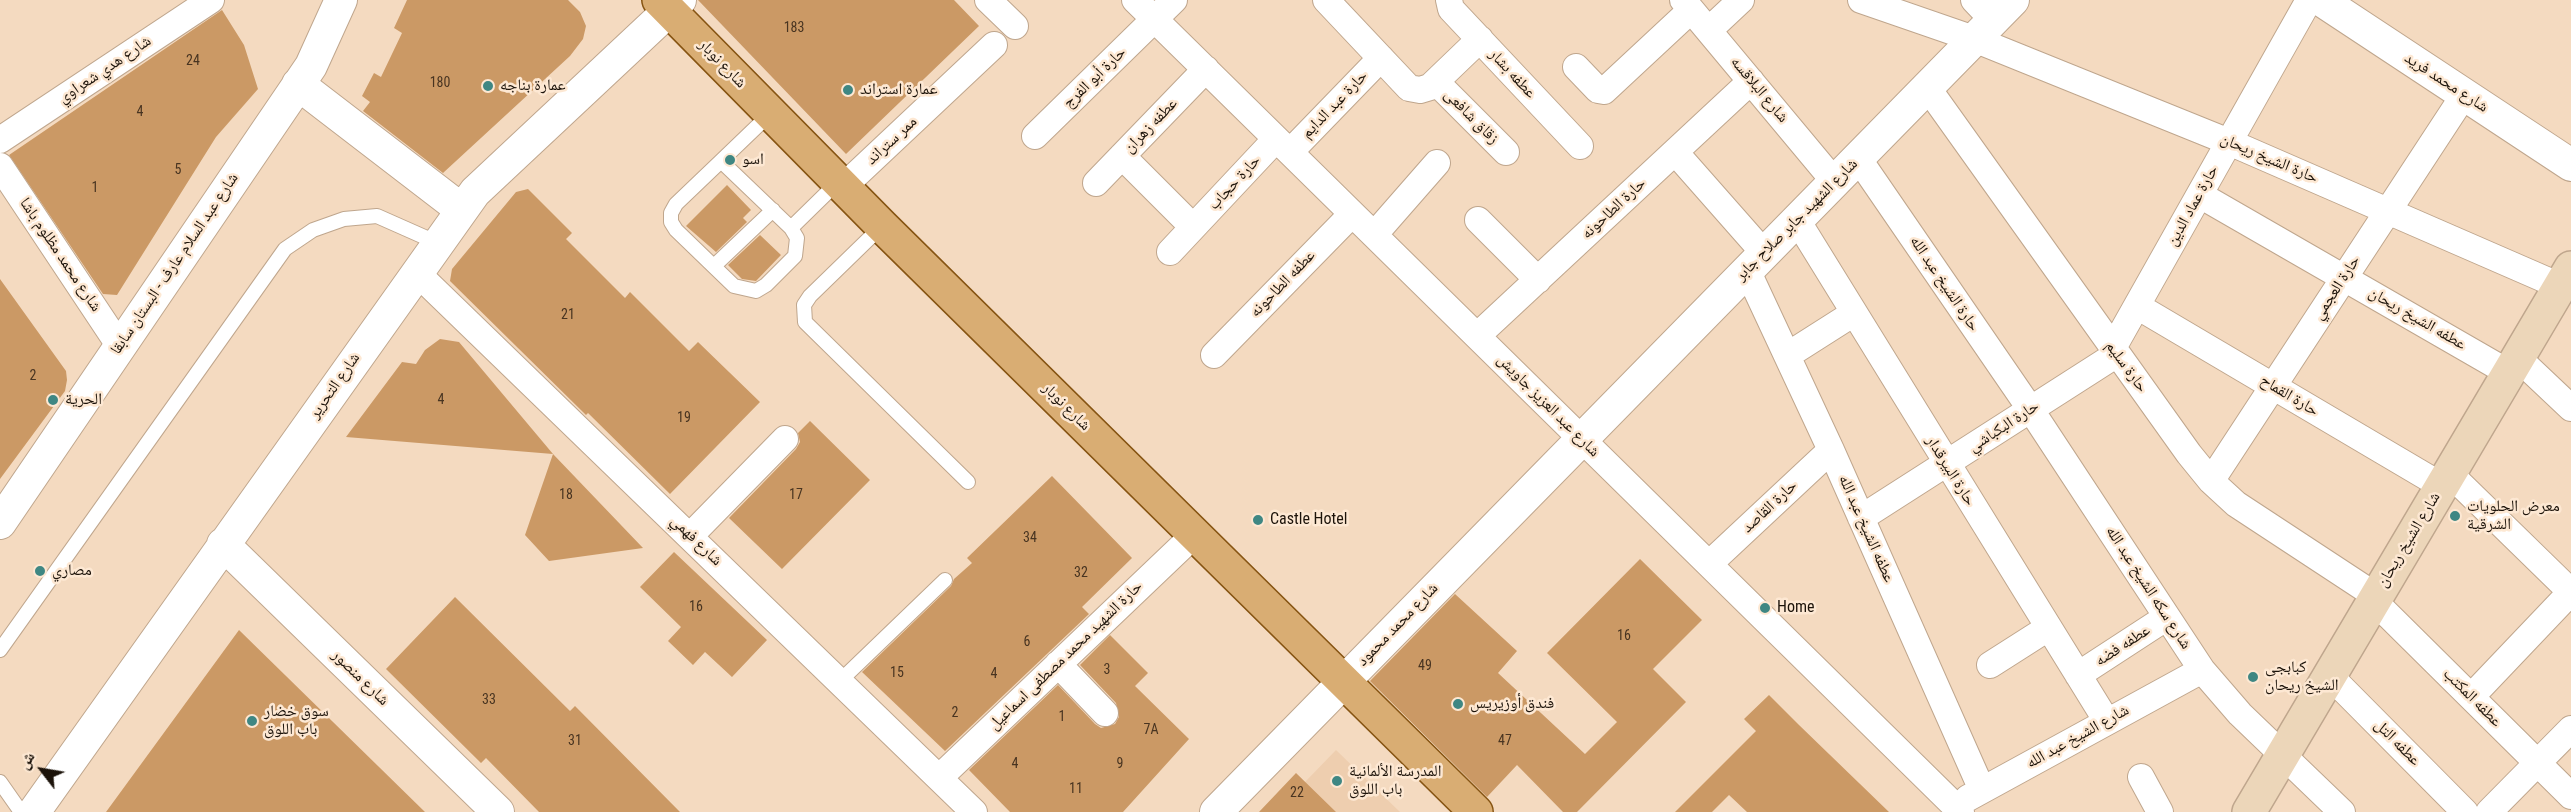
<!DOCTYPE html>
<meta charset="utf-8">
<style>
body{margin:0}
#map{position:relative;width:2571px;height:812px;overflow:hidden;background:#f4dac0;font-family:"Roboto Condensed","Noto Naskh Arabic",sans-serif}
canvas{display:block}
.north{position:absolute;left:12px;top:740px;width:60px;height:60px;-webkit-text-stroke:4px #fde8d3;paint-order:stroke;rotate:301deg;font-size:16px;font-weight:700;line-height:24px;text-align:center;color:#1c130a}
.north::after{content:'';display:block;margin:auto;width:21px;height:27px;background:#1c130a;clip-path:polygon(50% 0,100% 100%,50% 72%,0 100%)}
</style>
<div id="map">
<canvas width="2571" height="812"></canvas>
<div class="north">ش</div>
</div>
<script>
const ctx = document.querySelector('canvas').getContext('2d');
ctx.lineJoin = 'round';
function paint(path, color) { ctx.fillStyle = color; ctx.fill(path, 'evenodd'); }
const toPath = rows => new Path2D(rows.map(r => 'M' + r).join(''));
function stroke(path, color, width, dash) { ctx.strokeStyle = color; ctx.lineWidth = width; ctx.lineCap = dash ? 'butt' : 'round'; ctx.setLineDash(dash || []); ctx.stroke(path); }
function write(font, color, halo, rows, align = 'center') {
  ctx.font = font + ' "Roboto Condensed","Noto Naskh Arabic",sans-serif'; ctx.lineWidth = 5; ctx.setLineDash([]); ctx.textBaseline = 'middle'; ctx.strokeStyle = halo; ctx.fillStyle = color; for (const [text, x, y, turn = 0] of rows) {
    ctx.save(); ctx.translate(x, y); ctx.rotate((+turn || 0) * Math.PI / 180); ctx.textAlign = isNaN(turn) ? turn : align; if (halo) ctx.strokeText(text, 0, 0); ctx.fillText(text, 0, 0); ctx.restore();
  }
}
const built = toPath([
 [1336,750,1400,812,1276,812]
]);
const building = toPath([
 [407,0,568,0,580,12,586,26,583,39,570,56,443,173,363,111,370,102,362,96,374,73,381,77,402,33,394,28],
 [698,0,954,0,979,26,846,154],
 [222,10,244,45,258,89,216,137,117,295,103,294,9,155],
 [727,185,751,210,743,218,747,222,716,252,686,226],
 [528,189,572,233,566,239,625,298,630,292,689,351,698,342,760,402,670,494,588,413,586,415,450,281,452,269,516,192],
 [760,235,781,255,756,281,742,279,728,265],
 [0,279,66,371,67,380,65,391,0,479],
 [440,339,459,342,553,454,346,437,402,362,416,364,425,350],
 [810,421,870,480,782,569,729,518,796,449,800,442,798,433],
 [553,454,643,548,549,561,525,535],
 [1052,476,1132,558,1082,607,1089,614,945,751,862,672,951,586,954,579,972,563,967,558],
 [674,552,767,640,732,677,705,652,693,665,668,641,681,627,640,587],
 [1640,559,1702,620,1653,669,1686,702,1577,812,1563,812,1517,765,1487,797,1370,681,1455,594,1517,651,1498,673,1585,754,1617,722,1547,653],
 [455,597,570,711,575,706,680,812,539,812,486,758,481,763,386,669],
 [239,630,425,812,106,812],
 [1110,635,1148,673,1135,686,1189,739,1123,812,1010,812,969,770,1058,685,1095,724,1101,728,1115,724,1119,717,1116,703,1080,665],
 [1769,695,1799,725,1889,812,1747,812,1729,795,1712,812,1675,812,1756,731,1744,719],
 [1296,773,1336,812,1259,812]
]);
const service = toPath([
 [721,161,791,228,797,238,795,256,766,285,756,291,734,286,676,230,671,222,671,213,676,204,721,161,771,113],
 [882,226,810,296,804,305,805,322,968,482],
 [791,228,838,182],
 [714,266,773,210],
 [0,650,285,249,313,230,344,219,377,216,438,243],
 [841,680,945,580],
 [0,782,21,812]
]);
const minor = toPath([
 [988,0,1015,26],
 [1135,0,1961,812],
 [1326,0,1409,88,1420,90,1430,87,1480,39],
 [1449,0,1451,9,1580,146],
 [1683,0,1834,181],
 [1861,0,1974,39,2229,142,2560,286],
 [1974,0,1993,20],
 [1709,30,1741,0],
 [1576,67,1598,90,1604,91,1691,10],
 [1436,82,1506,152],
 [1927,87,2189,454,2211,481,2236,504,2376,596],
 [1035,136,1174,0],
 [0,140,211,0],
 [1290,152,1381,58],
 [1675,152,1764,253],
 [1122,156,1193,227],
 [1858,158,2031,410,2202,670,2240,714,2342,812],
 [0,166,119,345],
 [1096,183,1206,69],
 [843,187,994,45],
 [2200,195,2509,373],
 [1478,220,1538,280],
 [1797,220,2106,720],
 [1374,235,1437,163],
 [1170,252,1276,139],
 [1747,270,1831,450,1982,790],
 [416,272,974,812],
 [2137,306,2442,486],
 [1477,336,1751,81],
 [2113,348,2309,0],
 [1214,355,1352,214],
 [1788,355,1854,313],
 [2518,358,2571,408],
 [2449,473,2571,592],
 [2211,481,2464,95],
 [1861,518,2117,354],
 [691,535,785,439],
 [1709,564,1831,450],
 [2373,600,2571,796],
 [1058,664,1105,713],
 [1990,665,2048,628],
 [2078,675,2167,617],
 [2329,675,2465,812],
 [2471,697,2571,592],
 [2141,777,2160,812],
 [939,778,1195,534],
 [1968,798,2202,670],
 [2489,812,2571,729]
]);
const tertiary = toPath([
 [2321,0,2571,165],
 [298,84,462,210],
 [0,523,311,66,341,0],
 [223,544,498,812],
 [34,812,475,192,680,0],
 [1216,812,2013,0]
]);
const secondary = toPath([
 [2249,812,2571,268]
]);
const primary = toPath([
 [659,0,882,226,1476,812]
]);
const markers = [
 [488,86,6,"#3f8783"],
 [848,90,6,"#3f8783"],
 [730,160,6,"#3f8783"],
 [53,400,6,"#3f8783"],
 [2455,516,6,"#3f8783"],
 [1258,520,6,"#3f8783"],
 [40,571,6,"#3f8783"],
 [1765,608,6,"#3f8783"],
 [2253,677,6,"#3f8783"],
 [1458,704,6,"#3f8783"],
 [252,721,6,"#3f8783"],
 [1337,781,6,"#3f8783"]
];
const numberNames = [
 ["183",794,28],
 ["24",193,61],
 ["180",440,83],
 ["4",140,112],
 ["5",178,170],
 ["1",95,188],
 ["21",568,315],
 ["2",33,376],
 ["4",441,400],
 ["19",684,418],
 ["18",566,495],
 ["17",796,495],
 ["34",1030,538],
 ["32",1081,573],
 ["16",696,607],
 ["16",1624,636],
 ["6",1027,642],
 ["49",1425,666],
 ["3",1107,670],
 ["15",897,673],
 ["4",994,674],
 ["33",489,700],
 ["2",955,713],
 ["1",1062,717],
 ["7A",1151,730],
 ["31",575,741],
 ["47",1505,741],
 ["4",1015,764],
 ["9",1120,764],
 ["11",1076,789],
 ["22",1297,793]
];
const streetNames = [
 ["شارع نوبار",722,64,46],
 ["شارع هدي شعراوي",105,70,-34],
 ["عطفه بشار",1512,74,47],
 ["حارة أبو الفرج",1095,78,-44],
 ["شارع محمد فريد",2446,83,33],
 ["شارع البلاقسه",1759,90,50],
 ["حارة عبد الدايم",1335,105,-46],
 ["زقاق شافعى",1471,117,45],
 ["عطفه زهران",1151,126,-46],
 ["ممر ستراند",892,141,-43],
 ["حارة الشيخ ريحان",2269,159,23],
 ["حارة حجاب",1235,183,-47],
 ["حارة عماد الدين",2193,206,-61],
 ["حارة الطاحونه",1614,209,-43],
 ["شارع الشهيد جابر صلاح جابر",1797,220,-45],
 ["شارع محمد مظلوم باشا",60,255,56],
 ["شارع عبد السلام عارف - البستان سابقا",175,264,-56],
 ["عطفه الطاحونه",1283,284,-46],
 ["حارة الشيخ عبد الله",1944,284,56],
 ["حارة العجمي",2337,288,-57],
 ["عطفه الشيخ ريحان",2417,319,30],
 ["حارة سليم",2126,367,54],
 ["شارع التحرير",335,386,-55],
 ["حارة القماح",2289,396,31],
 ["شارع عبد العزيز جاويش",1548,406,45],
 ["شارع نوبار",1066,407,45],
 ["حارة البكباشي",2004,427,-33],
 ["حارة البيرقدار",1950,471,58],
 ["حارة القاصد",1770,507,-43],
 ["عطفه الشيخ عبد الله",1866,529,66],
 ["شارع الشيخ ريحان",2409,540,-59],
 ["شارع فهمي",696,541,44],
 ["شارع سكه الشيخ عبد الله",2148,588,57],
 ["شارع محمد محمود",1398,625,-46],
 ["عطفه فضه",2123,646,-33],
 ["حارة الشهيد محمد مصطفى اسماعيل",1066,656,-44],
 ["شارع منصور",360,678,44],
 ["عطفه المكتب",2472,698,45],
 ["شارع الشيخ عبد الله",2078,737,-29],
 ["عطفه التل",2397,743,45]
];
const poiNames = [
 ["عمارة بناجه",500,86],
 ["عمارة استراند",860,90],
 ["اسو",742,160],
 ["الحرية",65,400],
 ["معرض الحلويات",2467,507],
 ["الشرقية",2467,525],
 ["Castle Hotel",1270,520],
 ["مصاري",52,571],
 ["Home",1777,608],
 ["كبابجى",2265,668],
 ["الشيخ ريحان",2265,686],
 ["فندق أوزيريس",1470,704],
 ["سوق خضار",264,712],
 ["باب اللوق",264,730],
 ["المدرسة الألمانية",1349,772],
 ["باب اللوق",1349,790]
];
paint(built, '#eeceaf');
paint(building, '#cb9965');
stroke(service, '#bfa68d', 16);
stroke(minor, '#bfa68d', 28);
stroke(tertiary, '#bfa68d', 34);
stroke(secondary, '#bfa68d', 36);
stroke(primary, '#865412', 36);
stroke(service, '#fff', 14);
stroke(minor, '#fff', 26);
stroke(tertiary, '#fff', 32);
stroke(secondary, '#ecd6b9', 33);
stroke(primary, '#d9ad73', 33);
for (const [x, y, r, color] of markers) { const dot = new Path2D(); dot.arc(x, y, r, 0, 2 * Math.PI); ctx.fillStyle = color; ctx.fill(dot); stroke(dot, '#fde8d3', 2); }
write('14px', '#483421', null, numberNames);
write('16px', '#1c130a', '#fde8d3', streetNames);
write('16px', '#1c130a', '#fde8d3', poiNames, 'left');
</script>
